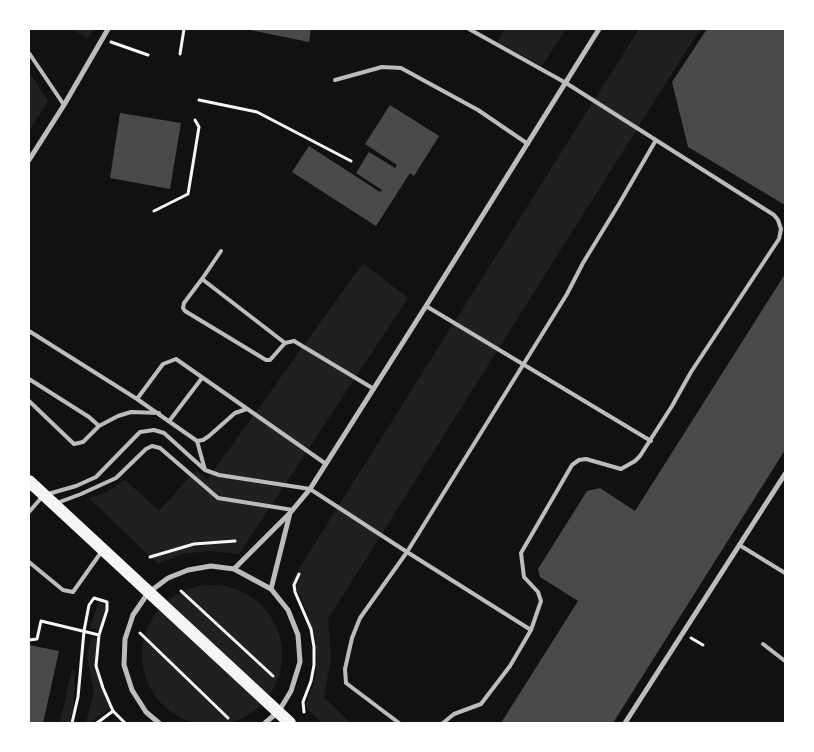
<!DOCTYPE html>
<style>
body{margin:0}
#map{position:relative;width:814px;height:752px;overflow:hidden;background:#111;font-family:Merriweather,serif}
canvas{display:block}
.frame{position:absolute;inset:0;border:30px solid #fff;pointer-events:none}
</style>
<div id="map">
<canvas width="814" height="752"></canvas>
<div class="frame"></div>
</div>
<script>
const ctx = document.querySelector('canvas').getContext('2d');
ctx.lineJoin = 'round';
function paint(path, color) { ctx.fillStyle = color; ctx.fill(path, 'evenodd'); }
const toPath = rows => new Path2D(rows.map(r => 'M' + r).join(''));
function stroke(path, color, width, dash) { ctx.strokeStyle = color; ctx.lineWidth = width; ctx.lineCap = dash ? 'butt' : 'round'; ctx.setLineDash(dash || []); ctx.stroke(path); }
const green = toPath([
 [72,29,94,29,88,39],
 [505,29,566,29,542,66,497,42],
 [639,29,700,29,328,619,331,659,324,697,351,723,322,723,305,706,315,679,317,658,315,636,301,597,290,583],
 [29,71,48,101,29,131],
 [363,263,408,298,239,554,210,551,181,554,158,564,89,498,107,492,125,480,159,511,196,470,207,480],
 '142 655a70 70 0 1 1 140 0a70 70 0 1 1-140 0Z',
 [99,600,107,607,99,630,90,628],
 [91,637,98,638,97,666,111,708,89,723,86,723,94,691,87,656],
 [72,669,75,670,73,711,70,723,60,723]
]);
const building = toPath([
 [245,29,311,29,309,42],
 [707,29,785,29,785,205,688,147,672,82],
 [390,105,439,136,414,176,410,173,376,226,292,172,309,146,380,192,382,190,356,173,369,152,395,168,397,165,365,144],
 [120,113,181,123,170,189,110,178],
 [785,274,785,450,613,723,501,723,578,601,540,577,538,569,587,491,600,488,635,511],
 [29,645,59,651,43,723,29,723]
]);
const path = toPath([
 [111,42,148,55],
 [180,54,184,29],
 [199,100,257,112,351,161],
 [154,211,188,194,199,127,195,120],
 [150,557,194,544,235,541],
 [299,574,294,585,295,592,311,629,314,647,314,665,311,681,303,702,304,712],
 [181,591,273,676],
 [140,633,228,718],
 [691,638,703,645],
 [29,640,37,639,41,621,99,635],
 [113,711,125,723],
 [72,723,78,697,84,631,89,605,94,598,107,602,107,610,99,635,96,666,103,688,113,711,97,723]
]);
const service = toPath([
 [29,53,64,105],
 [335,80,382,67,401,68,478,110,528,144],
 [202,279,221,251],
 [426,306,651,441],
 [29,331,137,399,163,364,176,359,326,464],
 [285,343,202,279,184,303,183,308,185,311,266,360,270,360,285,343,294,341,374,389],
 [29,379,89,417,99,426],
 [137,399,197,441,203,440,209,436,235,413,247,409],
 [29,401,74,444,83,442,99,426,118,416,131,412,159,413],
 [170,420,202,378],
 [197,441,205,470],
 [48,494,76,486,96,477,140,432,154,430,164,433,205,470,219,475,310,489,407,552,531,630],
 [57,503,81,494,116,478,146,449,152,446,160,448,218,498,293,510],
 [29,512,42,497],
 [741,546,785,573],
 [29,562,63,590,73,592,102,551],
 [763,644,785,661],
 [399,723,346,683,345,669,352,638,360,618,407,552,567,294,583,263,619,204,656,140],
 [443,723,454,714,481,704,510,666,531,630,541,601,538,592,524,577,521,553,572,465,579,460,586,459,621,469,635,461,640,456,672,406,691,372,771,251,779,239,781,229,778,220,774,215,566,83,469,29]
]);
const minor = toPath([
 [29,160,64,105,108,29],
 [234,569,290,513,310,489,426,306,599,29],
 [271,589,290,513],
 [159,723,146,712,132,690,124,665,125,639,133,615,148,593,168,578,188,570,211,566,234,569,271,589,288,610,298,635,300,662,291,691,279,711,265,723],
 [625,723,785,474]
]);
const primary = toPath([
 [29,481,290,723]
]);
paint(green, '#202020');
paint(building, '#4a4a4a');
stroke(path, '#f5f5f5', 3);
stroke(service, '#bcbcbc', 4);
stroke(minor, '#bcbcbc', 5);
stroke(primary, '#f5f5f5', 12);
</script>
